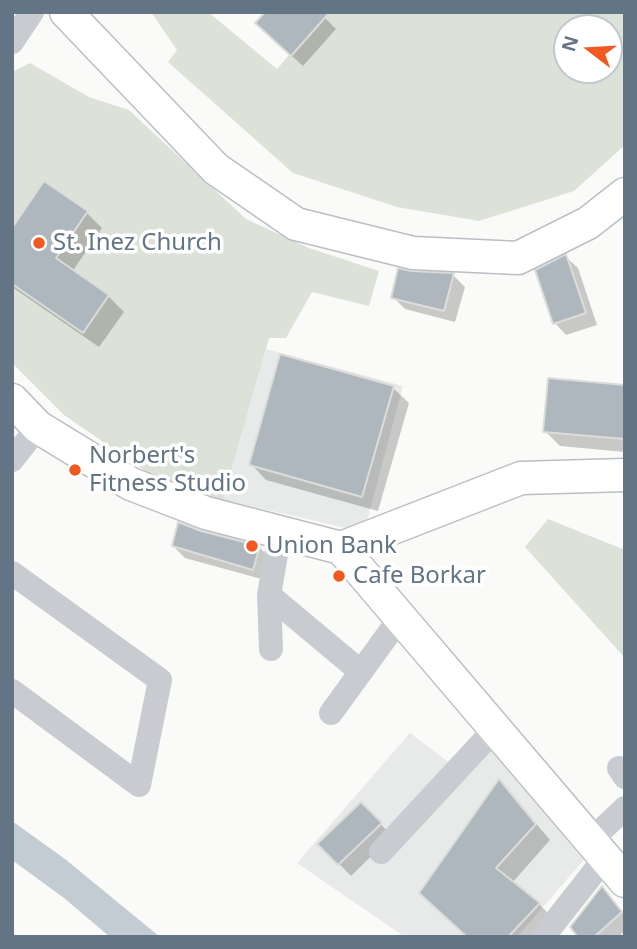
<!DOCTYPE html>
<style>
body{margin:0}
#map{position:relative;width:637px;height:949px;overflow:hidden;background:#fafaf8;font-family:"Noto Sans",sans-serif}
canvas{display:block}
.frame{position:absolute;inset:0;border:14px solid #637585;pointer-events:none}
.north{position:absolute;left:553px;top:14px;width:70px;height:70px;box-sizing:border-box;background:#fff;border:2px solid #c1c8ce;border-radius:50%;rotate:287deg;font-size:19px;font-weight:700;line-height:28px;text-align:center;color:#637585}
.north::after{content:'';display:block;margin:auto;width:24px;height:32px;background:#f15921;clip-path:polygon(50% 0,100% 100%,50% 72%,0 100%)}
</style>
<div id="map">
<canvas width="637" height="949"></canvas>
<div class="frame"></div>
<div class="north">N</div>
</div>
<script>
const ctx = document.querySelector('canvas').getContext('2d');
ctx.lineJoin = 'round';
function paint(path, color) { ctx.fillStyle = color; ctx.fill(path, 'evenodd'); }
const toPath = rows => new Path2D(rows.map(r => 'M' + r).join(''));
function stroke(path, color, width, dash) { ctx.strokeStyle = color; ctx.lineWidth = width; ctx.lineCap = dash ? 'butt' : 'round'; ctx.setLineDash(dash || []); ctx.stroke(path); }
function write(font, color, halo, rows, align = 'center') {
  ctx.font = font + ' "Noto Sans",sans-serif'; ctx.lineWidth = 7; ctx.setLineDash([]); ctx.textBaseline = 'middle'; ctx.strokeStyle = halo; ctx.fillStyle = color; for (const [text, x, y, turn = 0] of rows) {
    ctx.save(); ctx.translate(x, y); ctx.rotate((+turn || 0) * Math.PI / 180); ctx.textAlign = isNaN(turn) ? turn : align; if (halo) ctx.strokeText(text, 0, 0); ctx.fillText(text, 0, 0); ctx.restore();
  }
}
const built = toPath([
 [266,349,403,386,364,532,223,500],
 [410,733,451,764,481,736,588,855,517,937,405,937,297,863]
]);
const green = toPath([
 [151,12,208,12,277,69,326,12,625,12,625,145,574,191,479,221,397,207,293,173,168,62,177,50],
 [567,28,609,28,609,70,567,70],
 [30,63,89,97,129,110,246,219,309,248,379,271,369,306,312,292,286,338,269,338,223,500,151,475,64,415,12,363,12,72],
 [548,519,625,550,625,658,525,547]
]);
const water = toPath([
 [12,821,65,859,160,937,110,937,64,898,12,860]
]);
const shadow = toPath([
 [319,12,336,29,303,66,269,35],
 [87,213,102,228,72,272,108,296,124,312,99,347,12,287,12,231],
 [566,257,578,268,597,325,566,335,555,323],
 [453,275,465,287,455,322,405,309,393,297],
 [625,387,625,452,560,446,545,431],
 [393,388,409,403,378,511,266,480,251,464],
 [201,532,259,547,271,559,265,580,185,558,173,546],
 [499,782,514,797,550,840,512,883,539,904,554,919,538,937,468,937],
 [361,804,392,836,351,876,320,844],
 [602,888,625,914,625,931,618,937,580,937]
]);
const building = toPath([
 [265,12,330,12,291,56,255,23,265,12],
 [44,181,88,211,56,258,109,295,83,333,12,284,12,228,44,181],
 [566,254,586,313,553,324,535,270,566,254],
 [398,268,412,271,454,273,444,311,391,298,398,268],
 [280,354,394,386,362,497,249,465,280,354],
 [548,378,625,385,625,439,543,432,548,378],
 [178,522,201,531,260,546,253,570,172,546,178,522],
 [499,779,536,824,496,868,540,903,508,937,467,937,419,893,499,779],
 [361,802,382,823,338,865,317,844,361,802],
 [602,886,622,912,594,937,578,937,570,927,602,886]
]);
const minor = toPath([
 [12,42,32,12],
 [12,460,38,427],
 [12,573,160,680,139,785,12,691],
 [269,595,361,672],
 [271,649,269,595,280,532],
 [331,713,400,618],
 [619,768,625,777],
 [590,841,625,808],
 [381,852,495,729],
 [543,937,605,858]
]);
const major = toPath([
 [66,12,216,169,296,224,413,253,518,258,588,223,625,194],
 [12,400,38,427,131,484,206,513,341,548,625,881],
 [341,548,521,478,625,475]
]);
const markers = [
 [39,243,7,"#f15921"],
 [75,470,7,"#f15921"],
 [252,546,7,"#f15921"],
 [339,576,7,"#f15921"]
];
const poiNames = [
 ["St. Inez Church",53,243],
 ["Norbert's",89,456],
 ["Fitness Studio",89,484],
 ["Union Bank",266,546],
 ["Cafe Borkar",353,576]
];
paint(built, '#e8e9e9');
paint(green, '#dce2d8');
paint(water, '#c2ccd2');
paint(shadow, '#0003');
paint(building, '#aeb7bd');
stroke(building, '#dcdcda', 2);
stroke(major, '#bbbfc3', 35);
stroke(minor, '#c8ccd0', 24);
stroke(major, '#fff', 32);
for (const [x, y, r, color] of markers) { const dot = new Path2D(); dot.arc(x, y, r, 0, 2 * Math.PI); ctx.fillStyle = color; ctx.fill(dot); stroke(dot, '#fff', 2.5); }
write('24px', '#637585', '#fff', poiNames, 'left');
</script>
